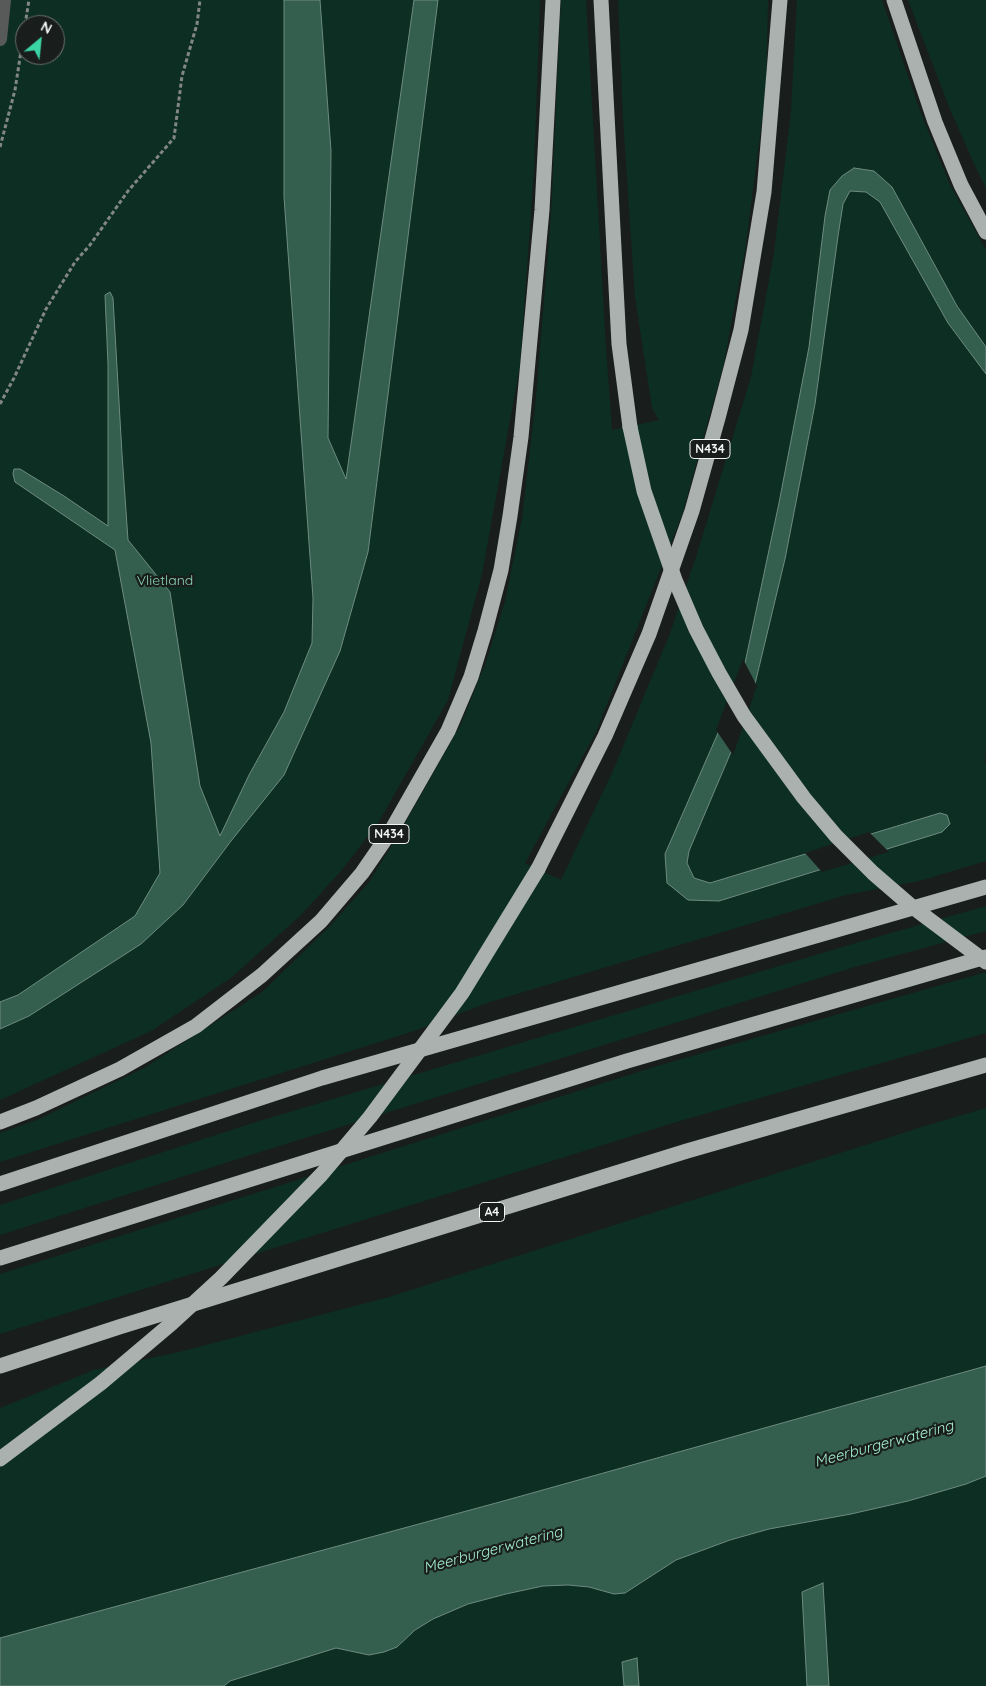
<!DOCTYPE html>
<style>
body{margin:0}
#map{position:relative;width:986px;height:1686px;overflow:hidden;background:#191e1c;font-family:Quicksand,sans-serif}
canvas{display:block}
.north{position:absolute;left:15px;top:15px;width:50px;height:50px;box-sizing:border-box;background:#191e1c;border:1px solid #707472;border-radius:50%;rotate:28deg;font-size:14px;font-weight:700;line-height:20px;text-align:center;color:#f2f6f4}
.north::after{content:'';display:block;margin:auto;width:18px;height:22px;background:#3ad4a5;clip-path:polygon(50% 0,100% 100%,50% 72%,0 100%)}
</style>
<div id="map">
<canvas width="986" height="1686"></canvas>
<div class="north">N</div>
</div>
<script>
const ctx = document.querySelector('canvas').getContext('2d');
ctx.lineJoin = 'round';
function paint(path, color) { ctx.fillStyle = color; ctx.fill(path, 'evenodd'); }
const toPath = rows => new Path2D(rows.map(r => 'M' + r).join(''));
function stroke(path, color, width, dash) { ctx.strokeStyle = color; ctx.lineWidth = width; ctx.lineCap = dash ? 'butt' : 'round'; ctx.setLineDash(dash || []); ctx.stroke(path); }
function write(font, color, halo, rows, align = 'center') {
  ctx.font = font + ' Quicksand,sans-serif'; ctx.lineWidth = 4.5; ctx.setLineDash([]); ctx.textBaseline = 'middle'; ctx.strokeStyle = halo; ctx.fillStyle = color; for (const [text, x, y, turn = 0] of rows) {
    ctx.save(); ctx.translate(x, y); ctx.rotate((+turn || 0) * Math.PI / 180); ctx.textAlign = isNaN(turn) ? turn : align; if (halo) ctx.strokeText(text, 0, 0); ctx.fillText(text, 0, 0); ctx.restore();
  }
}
const green = toPath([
 [0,0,299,0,333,610,271,763,220,842,147,922,0,1017],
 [25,25,55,25,55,55,25,55],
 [320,0,414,0,346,480,328,438,331,151],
 [438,0,540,0,534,171,520,365,482,574,448,700,378,823,341,871,302,914,232,977,151,1031,0,1100,0,1029,29,1016,183,905,231,841,368,552],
 [561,0,586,0,606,348,612,430,659,420,652,408,635,297,623,117,618,0,768,0,766,89,745,251,723,367,682,515,596,732,525,863,561,880,612,773,669,636,697,554,751,377,774,253,791,112,797,0,882,0,920,111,950,185,986,250,986,347,957,306,892,187,854,168,825,216,809,347,779,503,745,663,718,733,665,854,719,901,887,850,807,855,710,883,694,878,687,863,689,851,731,752,755,684,785,559,815,404,838,236,843,204,850,191,866,192,880,202,948,323,986,374,986,746,985,761,986,765,986,861,919,881,846,895,490,1002,414,1031,0,1162,0,1133,39,1119,144,1068,262,992,330,926,369,882,399,834,461,724,486,662,505,601,522,518,536,397,551,215],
 [908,0,986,0,986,188,976,168,949,107],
 [986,906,986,931,858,966,244,1157,0,1235,0,1205,256,1122,856,943],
 [986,972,986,1033,673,1123,0,1334,0,1274,657,1066],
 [986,1108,986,1366,507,1500,0,1638,0,1408,94,1370,179,1352,389,1297,925,1126],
 [986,1476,986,1686,829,1686,823,1583,802,1592,807,1686,639,1686,637,1659,622,1662,624,1686,224,1686,230,1681,336,1648,369,1655,397,1647,415,1630,433,1619,468,1604,506,1594,543,1586,568,1585,625,1593,676,1560,730,1540,769,1529,851,1514,908,1501]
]);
const water = toPath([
 [284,0,320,0,331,151,328,438,346,479,414,0,438,0,368,552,340,651,284,775,231,841,183,905,141,944,29,1016,0,1029,0,1002,18,995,135,916,160,873,151,743,115,550,15,482,13,474,14,469,20,469,64,496,108,526,108,364,105,295,110,292,113,298,122,454,128,540,170,592,200,786,220,836,249,775,284,712,312,643,313,598,284,197,284,0],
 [854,168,874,171,892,187,957,306,986,347,986,374,948,323,880,202,866,192,850,191,843,204,838,236,815,404,785,559,755,684,731,752,689,851,687,863,694,878,710,883,940,813,947,815,950,824,942,832,719,901,688,900,667,883,665,854,718,733,745,663,779,503,809,347,825,216,830,190,842,176,854,168],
 [986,1366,986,1476,966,1484,908,1501,851,1514,769,1529,730,1540,676,1560,625,1593,614,1594,589,1587,568,1585,543,1586,506,1594,468,1604,433,1619,415,1630,397,1647,384,1652,369,1655,336,1648,230,1681,224,1686,0,1686,0,1638,507,1500,986,1366],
 [823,1583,829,1686,807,1686,802,1592,823,1583],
 [637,1658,639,1686,624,1686,622,1662,637,1658]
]);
const pier = toPath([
 [743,659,757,686,733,755,716,730],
 [869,832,889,852,822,872,805,853]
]);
const path = toPath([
 [25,25,29,0],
 [0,147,15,90,25,25],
 [0,404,14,378,46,309,75,262,90,245,128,191,174,138,182,76,197,24,200,0]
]);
const minor = toPath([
 [0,39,4,0]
]);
const motorway = toPath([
 [601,0,619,344,630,427],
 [894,0,935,122,961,185,986,232],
 [538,869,605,736,649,634,692,511,718,418,741,330,764,192,780,0],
 [0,1122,36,1108,120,1069,196,1026,262,975,321,921,362,873,391,831,448,731,471,677,485,631,501,570,510,516,521,437,542,210,553,0],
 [0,1184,322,1078,986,887],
 [0,1258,627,1061,986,957],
 [0,1366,119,1327,687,1151,986,1065]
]);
const motorwayBridge = toPath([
 [630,427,644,491,675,580,696,629,719,673,744,716,804,798,836,836,873,873,910,905,986,962],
 [0,1459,101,1383,172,1323,221,1278,321,1175,370,1117,462,993,538,869]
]);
const shields = [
 [710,449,40],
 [389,834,40],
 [492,1212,25]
];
const shieldNames = [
 ["N434",710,449],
 ["N434",389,834],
 ["A4",492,1212]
];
const parkNames = [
 ["Vlietland",165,581]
];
const waterNames = [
 ["Meerburgerwatering",884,1444,-15],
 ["Meerburgerwatering",493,1550,-15]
];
paint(green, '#0d2e23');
paint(water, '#345f4e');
stroke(water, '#6d8c80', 1);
paint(pier, '#191e1c');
stroke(path, '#828785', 3, [4, 2.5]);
stroke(minor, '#575a59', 14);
stroke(motorway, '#aab1ae', 15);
stroke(motorwayBridge, '#aab1ae', 15);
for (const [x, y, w] of shields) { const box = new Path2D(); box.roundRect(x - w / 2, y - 9.5, w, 19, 4); ctx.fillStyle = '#191e1c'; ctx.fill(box); stroke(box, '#f2f6f4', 1); }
write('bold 12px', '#f2f6f4', null, shieldNames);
write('14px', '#8ad4b7', '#191e1c', parkNames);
write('italic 15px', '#a3eed0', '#191e1c', waterNames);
</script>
